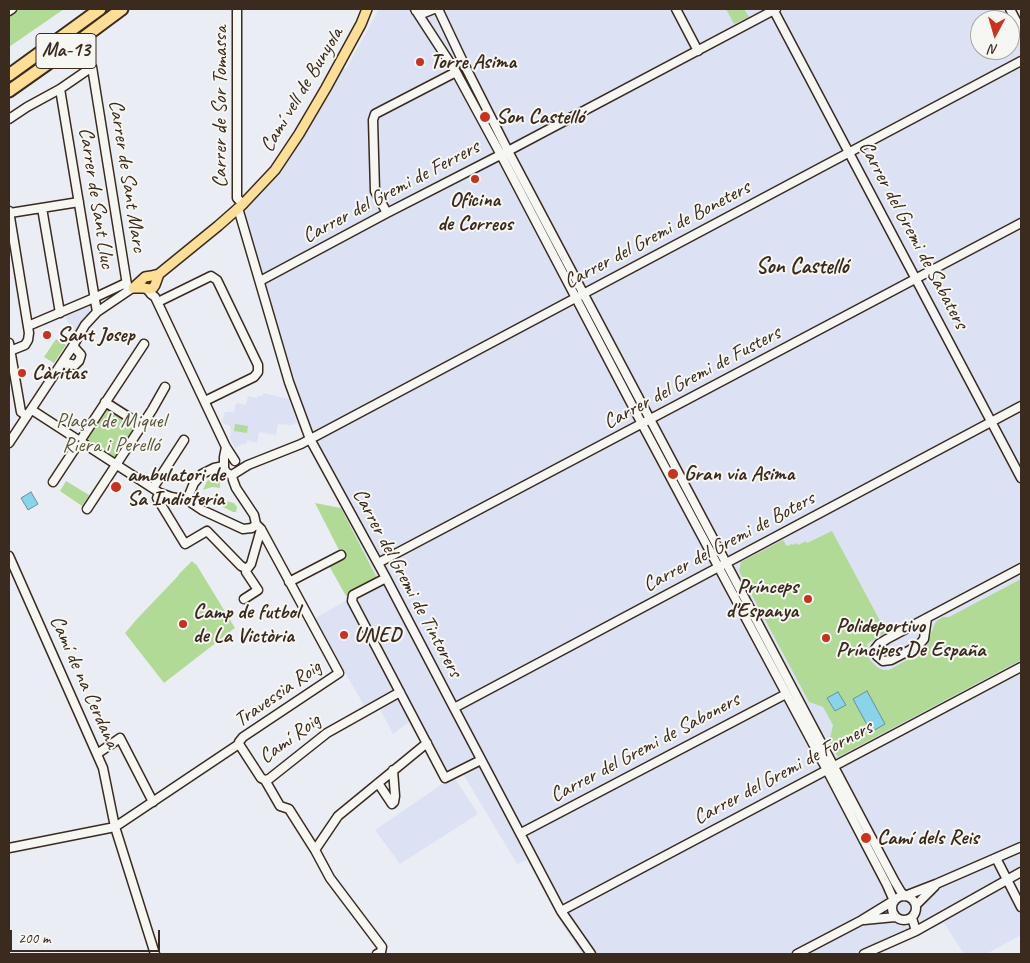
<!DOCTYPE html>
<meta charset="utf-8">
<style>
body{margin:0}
#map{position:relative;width:1030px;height:963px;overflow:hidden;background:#eaedf3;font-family:Caveat,sans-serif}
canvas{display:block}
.frame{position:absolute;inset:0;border:10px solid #3b2a1e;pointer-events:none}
.north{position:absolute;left:970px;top:10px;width:50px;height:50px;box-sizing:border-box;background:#f6f6f2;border:1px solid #aba49d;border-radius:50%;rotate:186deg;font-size:14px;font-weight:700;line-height:20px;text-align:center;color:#3b2a1e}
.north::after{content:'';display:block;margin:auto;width:18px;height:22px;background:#c8321e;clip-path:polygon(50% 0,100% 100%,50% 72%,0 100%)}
.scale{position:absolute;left:10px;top:930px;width:150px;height:22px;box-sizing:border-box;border:2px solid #3b2a1e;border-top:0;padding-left:6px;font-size:15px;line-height:18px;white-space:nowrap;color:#3b2a1e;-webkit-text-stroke:4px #f6f6f2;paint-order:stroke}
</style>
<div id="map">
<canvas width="1030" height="963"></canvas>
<div class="frame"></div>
<div class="north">N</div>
<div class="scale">200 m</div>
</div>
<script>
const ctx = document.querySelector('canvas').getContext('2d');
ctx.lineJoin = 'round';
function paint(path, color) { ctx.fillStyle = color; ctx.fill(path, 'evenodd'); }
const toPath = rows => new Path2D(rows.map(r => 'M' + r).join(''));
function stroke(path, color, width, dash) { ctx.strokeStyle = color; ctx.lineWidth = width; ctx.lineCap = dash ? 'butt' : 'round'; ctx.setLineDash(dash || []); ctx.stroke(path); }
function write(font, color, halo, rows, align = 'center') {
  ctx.font = font + ' Caveat,sans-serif'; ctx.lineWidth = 4; ctx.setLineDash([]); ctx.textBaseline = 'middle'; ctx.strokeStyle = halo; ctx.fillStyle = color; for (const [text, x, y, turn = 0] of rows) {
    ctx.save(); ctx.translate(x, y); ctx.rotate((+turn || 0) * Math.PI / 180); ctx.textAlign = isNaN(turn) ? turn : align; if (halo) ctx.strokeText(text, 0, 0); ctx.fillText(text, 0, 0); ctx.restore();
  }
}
const built = toPath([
 [379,9,406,9,424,17,438,9,1021,9,1021,875,1010,882,1021,901,1021,935,986,954,964,954,944,923,875,954,582,954,559,919,527,860,517,864,462,772,454,777,478,814,400,864,375,830,445,782,412,720,393,734,379,707,368,712,314,619,347,600,345,597,378,579,300,428,241,233,242,209,275,170,339,65,346,69],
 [980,20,1010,20,1010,50,980,50],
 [93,301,94,310,88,314,74,335,64,314],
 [263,393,289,399,297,423,292,425,278,424,276,435,259,432,257,443,247,440,246,444,242,444,235,448,230,438,231,430,230,426,222,423,225,412,234,412,236,403,246,405,248,396,257,398,258,396,262,396]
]);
const green = toPath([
 [19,9,64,9,9,47,9,16],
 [726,9,744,9,749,17,734,24],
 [56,339,66,345,54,363,44,357],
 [105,402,141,425,116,464,80,441],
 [235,424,248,426,247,433,234,431],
 [216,477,220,482,220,488,212,487,203,490,207,481,212,478],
 [66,481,89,495,82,506,60,491],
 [225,501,234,503,237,507,236,512,233,512,223,507,221,504],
 [315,503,341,508,378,580,346,596,327,562,341,554],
 [832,531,886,632,867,644,870,660,877,667,883,670,889,670,925,650,935,623,938,620,943,617,949,617,1021,579,1021,660,838,757,829,743,833,725,823,707,809,702,739,571,741,562,783,540,787,546,792,544,793,545,797,543,798,545,806,541,807,543],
 [192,561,195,564,196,564,235,628,164,683,125,633,136,620,179,575,178,575]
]);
const water = toPath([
 [31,492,38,504,28,510,21,498,31,492],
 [867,691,885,724,871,732,853,699,867,691],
 [838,692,846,705,835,711,827,698,838,692]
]);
const minor = toPath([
 [237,9,237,198,243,204],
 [415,9,456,72,501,155,642,424,827,770,887,885,894,901],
 [438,9,464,64,508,151,895,882,901,892,905,896],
 [676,9,698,51],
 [773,9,1021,478],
 [1010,9,1021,30],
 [9,11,12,9],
 [416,11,420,13,424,13,434,9],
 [60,89,97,312],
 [9,119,27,107,60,89,92,67,128,291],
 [42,208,60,313],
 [238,208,289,382,310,439,386,578,454,708,561,911,591,954],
 [9,211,29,333,28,340,25,345,10,351],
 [10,213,79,202],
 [387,213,375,191,373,120,375,114,456,72],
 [260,281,387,213,508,151,776,9],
 [147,289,151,294,155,297,226,447,235,461],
 [158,302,211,276,217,280,258,365,258,372,254,377,205,401],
 [28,326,94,298,126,283],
 [9,343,21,412,27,416],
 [63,362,75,365,79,361,81,355,73,346],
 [105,402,141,425],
 [32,410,160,493,171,497,187,500],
 [9,443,73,346,85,325,97,312,131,289],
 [226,447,224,457,224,469,227,473,232,475,248,465,301,444,1021,61],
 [224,466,214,468,202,474,194,483,187,500,202,510,243,529,252,528,256,524,254,515,236,488,233,480,232,475],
 [53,482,144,344],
 [153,488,184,440],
 [160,493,157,498,185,544,207,531,241,566,247,569,251,564,261,529],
 [87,509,152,410,165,387],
 [9,556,103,768,115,827,155,954],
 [378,563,1021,223],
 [386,578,353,595,352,601,445,778,481,760],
 [289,582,341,555],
 [244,599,258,590,246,572,247,569],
 [927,618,924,639,918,646,891,660,883,661,877,656,875,649,879,644,887,639,1021,568],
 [454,708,1021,406],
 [239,744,239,742,243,737,339,673,261,529,256,524],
 [97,754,120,738,153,802],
 [265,780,280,806,289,809,315,850,330,878,382,947,381,952,377,954],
 [378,783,392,804,394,802,395,796,393,770],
 [521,833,786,694],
 [9,848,115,827,239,744,261,778,265,780,269,779,327,733,400,692],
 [315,850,338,816,427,743],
 [996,858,1021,907],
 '892 908a12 12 0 1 1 24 0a12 12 0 1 1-24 0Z',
 [905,896,936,884,1021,847],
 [916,905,935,886],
 [561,911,1021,667],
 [864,920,895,917],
 [916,931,1021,872],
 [797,954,862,920,893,901],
 [864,954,916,931,912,918]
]);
const major = toPath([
 [133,288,145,277,151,276,159,274,218,226,243,204,275,170,299,134,326,88,361,24,367,9],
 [133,288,144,288,149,289,153,288,155,285,159,274]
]);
const highway = toPath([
 [9,75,100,9],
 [9,91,60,55,122,9]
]);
const markers = [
 [420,62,5,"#c8321e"],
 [485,117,6,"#c8321e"],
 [475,179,5,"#c8321e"],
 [47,335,5,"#c8321e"],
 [22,373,5,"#c8321e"],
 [673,474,6,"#c8321e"],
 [116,487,6,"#c8321e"],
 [808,599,5,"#c8321e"],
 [183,624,5,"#c8321e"],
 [344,635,5,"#c8321e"],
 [826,638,5,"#c8321e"],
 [866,838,6,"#c8321e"]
];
const shields = [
 [66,51,60]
];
const shieldNames = [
 ["Ma-13",66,51]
];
const poiNames = [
 ["Torre Asima",430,62],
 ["Son Castelló",496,117],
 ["Oficina",475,200,"center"],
 ["de Correos",475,224,"center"],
 ["Sant Josep",57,335],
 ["Càritas",32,373],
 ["Gran via Asima",684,474],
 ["ambulatori de",127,475],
 ["Sa Indioteria",127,499],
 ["Prínceps",798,587,"right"],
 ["d'Espanya",798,611,"right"],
 ["Camp de futbol",193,612],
 ["de La Victòria",193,636],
 ["Polideportivo",836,626],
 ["Príncipes De España",836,650],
 ["UNED",354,635],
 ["Camí dels Reis",877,838]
];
const streetNames = [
 ["Camí vell de Bunyola",302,90,-59],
 ["Carrer de Sor Tomassa",220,107,-90],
 ["Carrer de Sant Marc",127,176,81],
 ["Carrer del Gremi de Ferrers",391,192,-28],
 ["Carrer de Sant Lluc",96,198,81],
 ["Carrer del Gremi de Boneters",657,235,-28],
 ["Carrer del Gremi de Sabaters",913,235,62],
 ["Carrer del Gremi de Fusters",692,378,-28],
 ["Carrer del Gremi de Boters",729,542,-28],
 ["Carrer del Gremi de Tintorers",407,583,62],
 ["Camí de na Cerdana",84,682,66],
 ["Travessia Roig",278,694,-35],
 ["Camí Roig",290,739,-36],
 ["Carrer del Gremi de Saboners",645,748,-28],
 ["Carrer del Gremi de Forners",783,773,-28]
];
const parkNames = [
 ["Plaça de Miquel",111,421],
 ["Riera i Perelló",111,445]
];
const neighbourhoodNames = [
 ["Son Castelló",802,267]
];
paint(built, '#dce2f4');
paint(green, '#b2da97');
paint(water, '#89d4ea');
stroke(water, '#6a9098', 1);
stroke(minor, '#3b2a1e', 11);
stroke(major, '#3b2a1e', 12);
stroke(highway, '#3b2a1e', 15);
stroke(minor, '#f6f6f2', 8);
stroke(major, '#fcde96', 9);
stroke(highway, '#fcde96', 11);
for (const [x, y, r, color] of markers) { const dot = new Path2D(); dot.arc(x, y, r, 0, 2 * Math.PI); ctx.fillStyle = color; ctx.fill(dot); stroke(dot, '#f6f6f2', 2); }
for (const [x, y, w] of shields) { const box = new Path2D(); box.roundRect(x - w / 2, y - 17.5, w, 35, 4); ctx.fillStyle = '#f6f6f2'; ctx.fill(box); stroke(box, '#3b2a1e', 1); }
write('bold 20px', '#3b2a1e', null, shieldNames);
write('bold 21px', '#3b2a1e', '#f6f6f2', poiNames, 'left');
write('21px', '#3b2a1e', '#f6f6f2', streetNames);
write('21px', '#59563c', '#f6f6f2', parkNames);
write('bold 22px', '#3b2a1e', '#f6f6f2', neighbourhoodNames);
</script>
